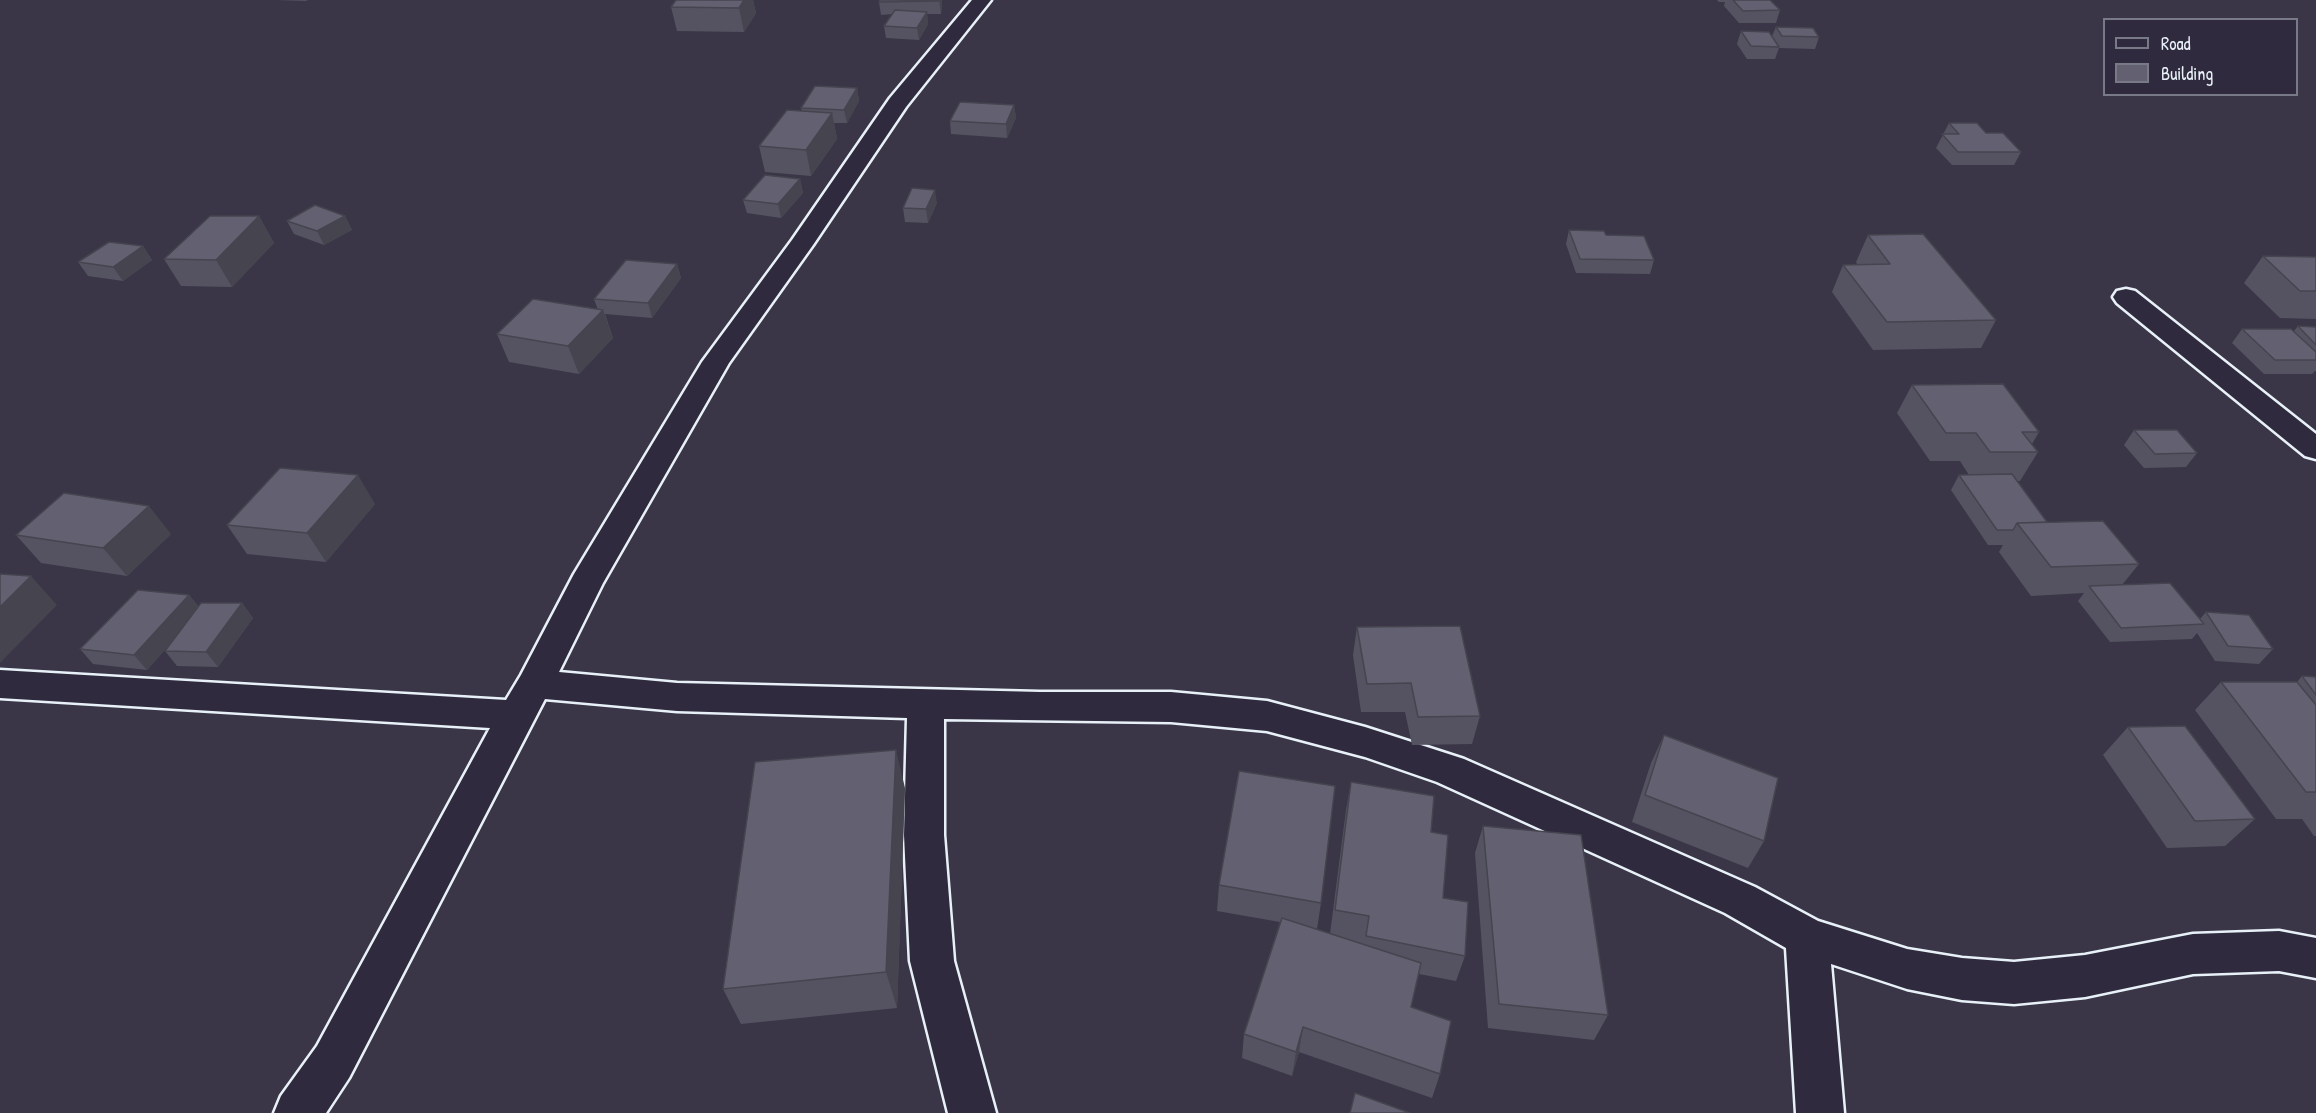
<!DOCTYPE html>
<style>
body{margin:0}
#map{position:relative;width:2316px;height:1113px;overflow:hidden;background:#3a3648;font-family:"Patrick Hand",sans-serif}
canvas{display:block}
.legend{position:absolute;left:2103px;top:18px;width:195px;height:78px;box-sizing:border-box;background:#2f2a3d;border:2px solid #797a88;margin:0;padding:8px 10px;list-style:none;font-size:18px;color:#e8f1f8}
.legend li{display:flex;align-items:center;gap:12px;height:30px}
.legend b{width:30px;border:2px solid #797a88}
</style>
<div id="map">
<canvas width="2316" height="1113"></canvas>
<ul class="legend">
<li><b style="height:8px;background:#2f2a3d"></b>Road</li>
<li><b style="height:16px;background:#636171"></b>Building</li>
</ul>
</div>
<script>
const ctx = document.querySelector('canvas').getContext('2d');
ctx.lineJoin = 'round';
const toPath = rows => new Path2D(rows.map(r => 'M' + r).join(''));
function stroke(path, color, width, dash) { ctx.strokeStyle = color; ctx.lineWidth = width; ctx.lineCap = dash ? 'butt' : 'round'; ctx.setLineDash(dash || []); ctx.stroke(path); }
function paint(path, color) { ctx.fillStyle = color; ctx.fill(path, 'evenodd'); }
const minor = toPath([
 [972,0,991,0,906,107,813,245,729,363,603,583,559,672,677,683,1040,692,1171,692,1267,701,1365,727,1464,759,1755,887,1818,921,1907,949,1962,958,2014,962,2085,955,2193,934,2279,931,2316,938,2316,978,2279,971,2193,974,2085,997,2014,1004,1962,1000,1907,989,1831,964,1844,1113,1796,1113,1786,948,1725,913,1437,782,1365,757,1267,731,1171,722,944,719,944,835,954,961,996,1113,948,1113,910,961,904,835,907,718,677,711,545,699,349,1078,326,1113,274,1113,281,1096,317,1046,490,728,0,698,0,670,506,700,521,675,574,574,702,362,792,240,890,98,972,0],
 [2126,289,2135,291,2316,434,2316,459,2305,456,2117,303,2113,297,2117,291,2126,289]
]);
const wall = toPath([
 [276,0,308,0,306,1],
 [676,0,753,0,756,13,744,32,677,31,671,7],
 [880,0,942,0,942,4,941,14,927,14,928,24,919,40,886,38,884,26,892,14,881,15,879,2],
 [1717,0,1770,0,1780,10,1776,23,1739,23,1724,6,1725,2,1719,2],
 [1776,27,1819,37,1815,49,1779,48,1775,59,1747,59,1737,44,1741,31,1772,36],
 [857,88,859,101,847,123,834,123,837,139,811,176,765,172,759,146,802,111,801,108],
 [1014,105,1016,118,1007,138,951,134,950,121],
 [1949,123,1986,133,2021,152,2014,165,1952,165,1936,148],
 [800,179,803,193,781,218,747,213,743,200],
 [937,203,928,223,905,222,903,208],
 [259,216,274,243,232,287,181,286,164,259],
 [345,216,352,230,324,245,294,234,287,221],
 [1569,230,1606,235,1654,260,1650,274,1576,273,1566,244],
 [1868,235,1996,320,1981,348,1873,350,1832,292,1843,265,1857,264,1856,262],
 [143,246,152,260,123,281,88,276,78,262],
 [2263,256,2316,257,2316,319,2280,318,2244,283],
 [677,264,681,278,652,318,605,314,613,338,579,374,509,362,497,334,598,310,594,299],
 [2298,326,2316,327,2316,371,2315,371,2312,374,2264,374,2232,343,2242,329,2294,331],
 [1912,385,2039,432,2032,444,2038,452,2020,481,2017,481,2047,522,2139,564,2122,585,2200,619,2206,612,2273,649,2259,664,2215,661,2197,633,2192,639,2110,642,2078,601,2084,593,2031,596,1999,552,2003,545,1988,545,1951,490,1959,475,1969,475,1960,461,1930,461,1897,413],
 [2134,430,2197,453,2186,467,2144,468,2124,445],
 [375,504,326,562,247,554,227,525],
 [171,534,127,576,41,563,16,535],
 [189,595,198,606,242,603,253,618,218,667,177,666,165,651,170,644,147,670,93,664,80,649],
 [1357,627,1480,716,1472,744,1412,745,1405,712,1361,712,1353,655],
 [2302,676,2316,677,2316,836,2314,836,2302,819,2276,819,2195,710,2221,682,2297,682],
 [2128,727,2255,819,2225,846,2167,848,2103,755],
 [1664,735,1764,841,1748,868,1632,822,1651,763],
 [1351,782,1431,832,1443,898,1465,956,1456,981,1419,974,1411,1007,1440,1074,1432,1098,1299,1052,1292,1076,1242,1058,1244,1034,1280,922,1217,911,1219,885,1321,903,1317,929,1313,928,1330,934,1346,810],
 [905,788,897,1008,741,1024,723,989],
 [1483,826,1608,1015,1594,1040,1488,1028,1475,853]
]);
const shadedWall = toPath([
 [744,0,753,0,756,13,744,32,739,8],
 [939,0,942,0,942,4,941,14],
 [927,12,928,24,919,40,917,28],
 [857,88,859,101,847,123,844,110],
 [1014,105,1016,118,1007,138,1006,124],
 [832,113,837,139,811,176,806,150],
 [800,179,803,193,781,218,778,204],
 [935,190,937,203,928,223,926,209],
 [259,216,274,243,232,287,216,260],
 [345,216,352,230,324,245,317,231],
 [143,246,152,260,123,281,113,267],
 [677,264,681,278,652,318,648,303],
 [603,310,613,338,579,374,568,346],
 [358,475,375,504,326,562,307,533],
 [149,506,171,534,127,576,103,548],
 [31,576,57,605,0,663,0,607],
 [189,595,201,610,147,670,134,655],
 [242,603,253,618,218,667,206,652],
 [896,750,905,788,897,1008,886,972],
 [1303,1027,1299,1052,1292,1076,1296,1052]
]);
const building = toPath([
 [676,0,744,0,739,8,671,7,676,0],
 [880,0,939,0,939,1,879,2,880,0],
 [1733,0,1770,0,1780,10,1743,11,1733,0],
 [895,10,927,12,917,28,884,26,895,10],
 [1776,27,1813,28,1819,37,1782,36,1776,27],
 [1741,31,1769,32,1779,47,1751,46,1741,31],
 [815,86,857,88,844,110,801,108,815,86],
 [960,102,1014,105,1006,124,950,121,960,102],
 [787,110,832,113,806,150,759,146,787,110],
 [1949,123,1977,123,1986,133,2003,133,2021,152,1958,152,1942,134,1959,134,1949,123],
 [765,175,800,179,778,204,743,200,765,175],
 [912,188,935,190,926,209,903,208,912,188],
 [315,205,345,216,317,231,287,221,315,205],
 [210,216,259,216,216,260,164,259,210,216],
 [1569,230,1604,231,1606,235,1644,236,1654,260,1580,259,1569,230],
 [1923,234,1996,320,1887,322,1843,265,1890,264,1868,235,1923,234],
 [109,242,143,246,113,267,78,262,109,242],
 [2263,256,2316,257,2316,291,2300,291,2263,256],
 [626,260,677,264,648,303,594,299,626,260],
 [533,299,603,310,568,346,497,334,533,299],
 [2298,326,2316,327,2316,345,2298,326],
 [2242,329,2291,329,2316,352,2316,360,2275,360,2242,329],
 [2003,384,2039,432,2022,432,2038,452,1990,452,1976,433,1946,433,1912,385,2003,384],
 [2134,430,2177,430,2197,453,2155,454,2134,430],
 [280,468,358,475,307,533,227,525,280,468],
 [2012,474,2047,522,2017,523,2013,530,1997,530,1959,475,2012,474],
 [64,493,149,506,103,548,16,535,64,493],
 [2103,521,2139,564,2051,567,2017,523,2103,521],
 [0,574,31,576,0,607,0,574],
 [2170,583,2204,624,2121,628,2089,586,2170,583],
 [138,590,189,595,134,655,80,649,138,590],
 [201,603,242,603,206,652,165,651,201,603],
 [2206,612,2249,615,2273,649,2228,646,2206,612],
 [1460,626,1480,716,1418,717,1411,683,1367,684,1357,627,1460,626],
 [2302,676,2316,677,2316,695,2302,676],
 [2221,682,2297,682,2316,705,2316,792,2306,792,2221,682],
 [2185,726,2255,819,2195,821,2128,727,2185,726],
 [1664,735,1778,778,1764,841,1645,795,1664,735],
 [896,750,886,972,723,989,755,762,896,750],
 [1239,771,1335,786,1321,903,1219,885,1239,771],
 [1351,782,1434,796,1431,832,1448,835,1443,898,1468,902,1465,956,1366,936,1369,916,1335,910,1351,782],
 [1483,826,1581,835,1608,1015,1499,1004,1483,826],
 [1282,918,1421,963,1411,1007,1451,1021,1440,1074,1303,1027,1296,1052,1244,1034,1282,918],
 [1355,1093,1410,1113,1350,1113,1355,1093]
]);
stroke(minor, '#e8f1f8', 5);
paint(minor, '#2f2a3d');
paint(wall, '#555361');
paint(shadedWall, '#45444f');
paint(building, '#636171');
stroke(building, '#45444f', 1.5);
</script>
